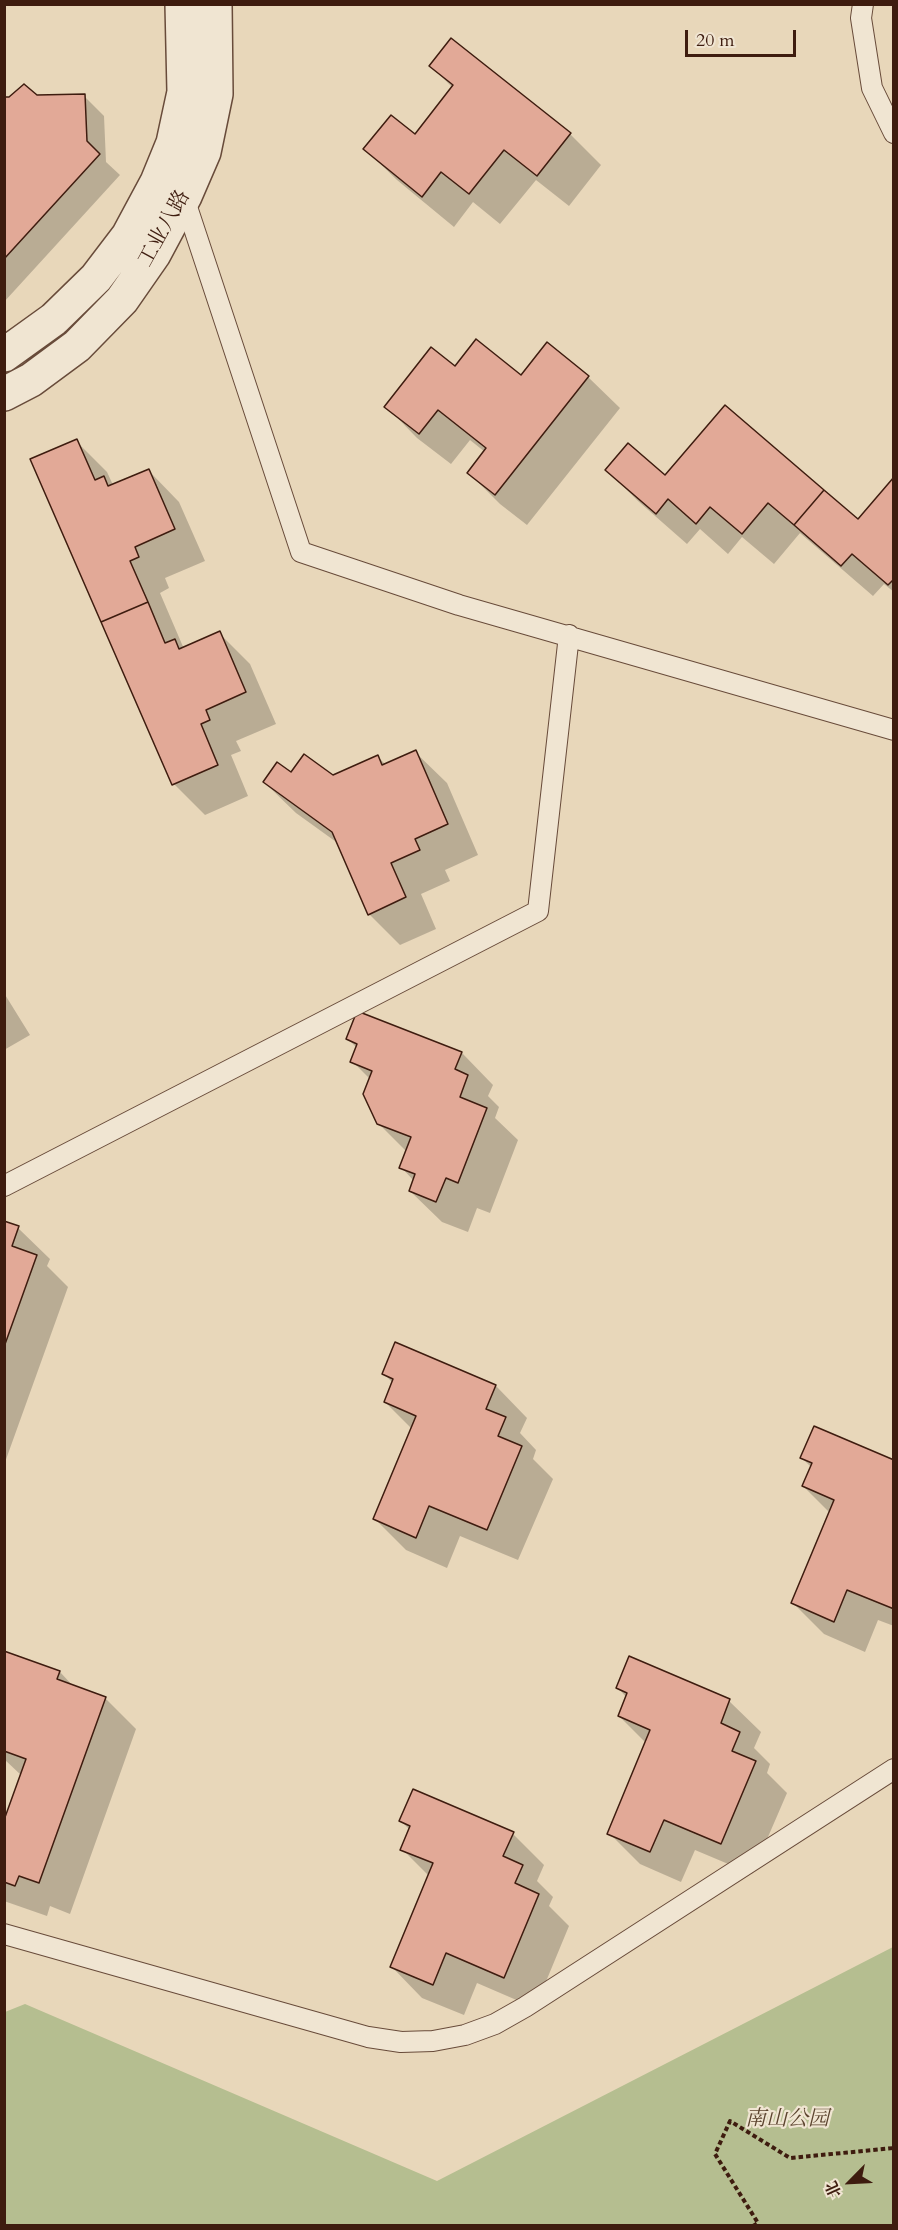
<!DOCTYPE html>
<meta charset="utf-8">
<style>
body{margin:0}
#map{position:relative;width:898px;height:2230px;overflow:hidden;background:#e8d7ba;font-family:Cardo,"Noto Serif SC",serif}
canvas{display:block}
.frame{position:absolute;inset:0;border:6px solid #3e1c0f;pointer-events:none}
.north{position:absolute;left:820px;top:2152px;width:60px;height:60px;-webkit-text-stroke:4px #f0e5d2;paint-order:stroke;rotate:246deg;font-size:16px;font-weight:700;line-height:24px;text-align:center;color:#3e1c0f}
.north::after{content:'';display:block;margin:auto;width:21px;height:27px;background:#3e1c0f;clip-path:polygon(50% 0,100% 100%,50% 72%,0 100%)}
.scale{position:absolute;left:685px;top:30px;width:111px;height:27px;box-sizing:border-box;border:3px solid #3e1c0f;border-top:0;padding-left:8px;font-size:18px;line-height:21px;white-space:nowrap;color:#3e1c0f;-webkit-text-stroke:4px #f0e5d2;paint-order:stroke}
</style>
<div id="map">
<canvas width="898" height="2230"></canvas>
<div class="frame"></div>
<div class="north">北</div>
<div class="scale">20 m</div>
</div>
<script>
const ctx = document.querySelector('canvas').getContext('2d');
ctx.lineJoin = 'round';
function paint(path, color) { ctx.fillStyle = color; ctx.fill(path, 'evenodd'); }
const toPath = rows => new Path2D(rows.map(r => 'M' + r).join(''));
function stroke(path, color, width, dash) { ctx.strokeStyle = color; ctx.lineWidth = width; ctx.lineCap = dash ? 'butt' : 'round'; ctx.setLineDash(dash || []); ctx.stroke(path); }
function write(font, color, halo, rows, align = 'center') {
  ctx.font = font + ' Cardo,"Noto Serif SC",serif'; ctx.lineWidth = 4.5; ctx.setLineDash([]); ctx.textBaseline = 'middle'; ctx.strokeStyle = halo; ctx.fillStyle = color; for (const [text, x, y, turn = 0] of rows) {
    ctx.save(); ctx.translate(x, y); ctx.rotate((+turn || 0) * Math.PI / 180); ctx.textAlign = isNaN(turn) ? turn : align; if (halo) ctx.strokeText(text, 0, 0); ctx.fillText(text, 0, 0); ctx.restore();
  }
}
const green = toPath([
 [893,1947,893,2225,5,2225,5,2012,25,2004,437,2181]
]);
const shadow = toPath([
 [431,66,570,134,601,165,569,206,536,180,500,224,473,202,454,227,397,180,365,149,415,136,453,88],
 [84,96,104,116,106,162,120,175,4,302,4,99],
 [548,344,588,377,620,408,527,525,500,504,469,473,485,452,470,440,451,464,417,438,386,406,455,368,521,377],
 [76,441,107,472,113,485,148,470,179,502,205,561,165,578,169,588,160,593,184,649,219,633,250,664,276,724,236,741,241,751,231,755,248,796,205,815,174,784],
 [607,470,665,477,858,521,894,480,894,592,884,584,873,596,800,533,774,564,742,537,728,554,700,529,687,544,638,501],
 [415,752,447,783,478,855,445,870,450,881,421,894,436,929,400,945,369,914,339,844,296,813,264,782,291,775,333,777,378,757,386,765],
 [4,993,30,1035,4,1050],
 [358,1013,462,1053,493,1085,488,1096,499,1107,495,1118,518,1140,490,1213,477,1208,468,1232,442,1222,410,1191,414,1181,401,1167,407,1152,378,1123,370,1079,352,1061,357,1048,348,1039],
 [4,1223,18,1228,50,1259,47,1266,68,1287,4,1465],
 [396,1344,496,1386,527,1418,520,1433,536,1450,533,1459,553,1479,518,1560,460,1536,447,1568,406,1550,375,1519,412,1429,385,1402,393,1383,384,1374],
 [802,1458,894,1462,894,1626,878,1620,865,1652,824,1634,793,1603,830,1513,803,1486,811,1467],
 [4,1653,60,1672,74,1687,105,1698,136,1729,70,1914,50,1906,47,1916,4,1901,4,1824,22,1776,4,1759],
 [630,1658,729,1701,761,1732,754,1748,770,1764,767,1773,787,1793,752,1874,695,1850,681,1882,640,1864,609,1833,646,1743,619,1716,627,1698,618,1688],
 [401,1821,513,1834,544,1865,537,1881,553,1897,549,1906,569,1926,535,2008,477,1983,464,2015,422,1998,391,1966,429,1876,402,1849,410,1830]
]);
const building = toPath([
 [451,38,571,133,537,176,504,150,469,194,441,172,422,197,363,149,391,115,415,134,453,85,429,66,451,38],
 [24,84,37,95,85,94,87,141,100,154,4,259,4,97,9,97,24,84],
 [476,339,521,375,547,342,589,376,495,495,467,473,486,448,438,410,419,434,384,407,431,347,455,366,476,339],
 [725,405,824,490,794,525,768,503,742,534,710,507,696,524,668,499,656,514,605,470,628,443,665,475,725,405],
 [77,439,95,480,104,476,108,486,149,469,175,529,135,547,139,557,130,561,148,602,101,622,30,459,77,439],
 [894,477,894,579,888,585,852,554,841,566,794,525,824,490,858,519,894,477],
 [148,602,165,643,175,639,179,649,220,631,246,692,206,710,210,720,201,724,218,765,172,785,101,622,148,602],
 [416,750,448,824,415,839,420,850,391,863,406,897,368,915,332,832,263,782,277,762,291,772,304,754,333,775,378,755,382,765,416,750],
 [357,1011,462,1052,455,1069,468,1075,460,1097,487,1108,458,1183,446,1178,436,1202,409,1191,415,1174,399,1168,411,1137,377,1124,363,1094,372,1071,350,1062,357,1044,346,1039,357,1011],
 [4,1221,19,1226,12,1246,37,1255,4,1347,4,1221],
 [395,1342,496,1385,486,1409,506,1417,498,1436,522,1446,487,1530,429,1506,416,1538,373,1519,416,1416,384,1402,393,1379,382,1374,395,1342],
 [814,1426,894,1460,894,1609,847,1590,834,1622,791,1603,834,1500,802,1486,812,1463,800,1458,814,1426],
 [4,1651,60,1671,57,1679,106,1697,39,1883,19,1876,15,1886,4,1882,4,1820,26,1759,4,1751,4,1651],
 [629,1656,730,1699,721,1723,740,1732,732,1751,756,1761,721,1844,664,1820,650,1852,607,1834,650,1730,618,1716,627,1693,616,1688,629,1656],
 [413,1789,514,1832,503,1856,523,1865,515,1883,539,1894,504,1978,446,1953,433,1985,390,1967,433,1863,400,1850,410,1826,399,1821,413,1789]
]);
const path = toPath([
 [753,2226,758,2223,715,2154,730,2121,790,2158,894,2148]
]);
const service = toPath([
 [863,4,861,18,872,88,894,133],
 [183,195,301,552,459,605,894,730],
 [4,1186,538,911,569,635],
 [4,1934,368,2037,401,2042,433,2041,465,2035,495,2024,525,2007,894,1769]
]);
const tertiary = toPath([
 [4,355,54,319,96,278,128,236,157,182,173,143,184,92,182,4],
 [4,394,31,380,77,346,122,300,154,254,185,196,204,152,216,94,215,4]
]);
const streetNames = [
 ["工业八路",165,229,-61]
];
const parkNames = [
 ["南山公园",787,2120]
];
paint(green, '#b5be90');
paint(shadow, '#0003');
paint(building, '#e2a997');
stroke(building, '#3e1c0f', 1.5);
stroke(service, '#684b3a', 22);
stroke(tertiary, '#684b3a', 36);
stroke(path, '#3e1c0f', 4, [4.5, 3]);
stroke(service, '#f0e5d2', 20);
stroke(tertiary, '#f0e5d2', 33);
write('21px', '#3e1c0f', '#f0e5d2', streetNames);
write('italic 21px', '#5c442f', '#f0e5d2', parkNames);
</script>
